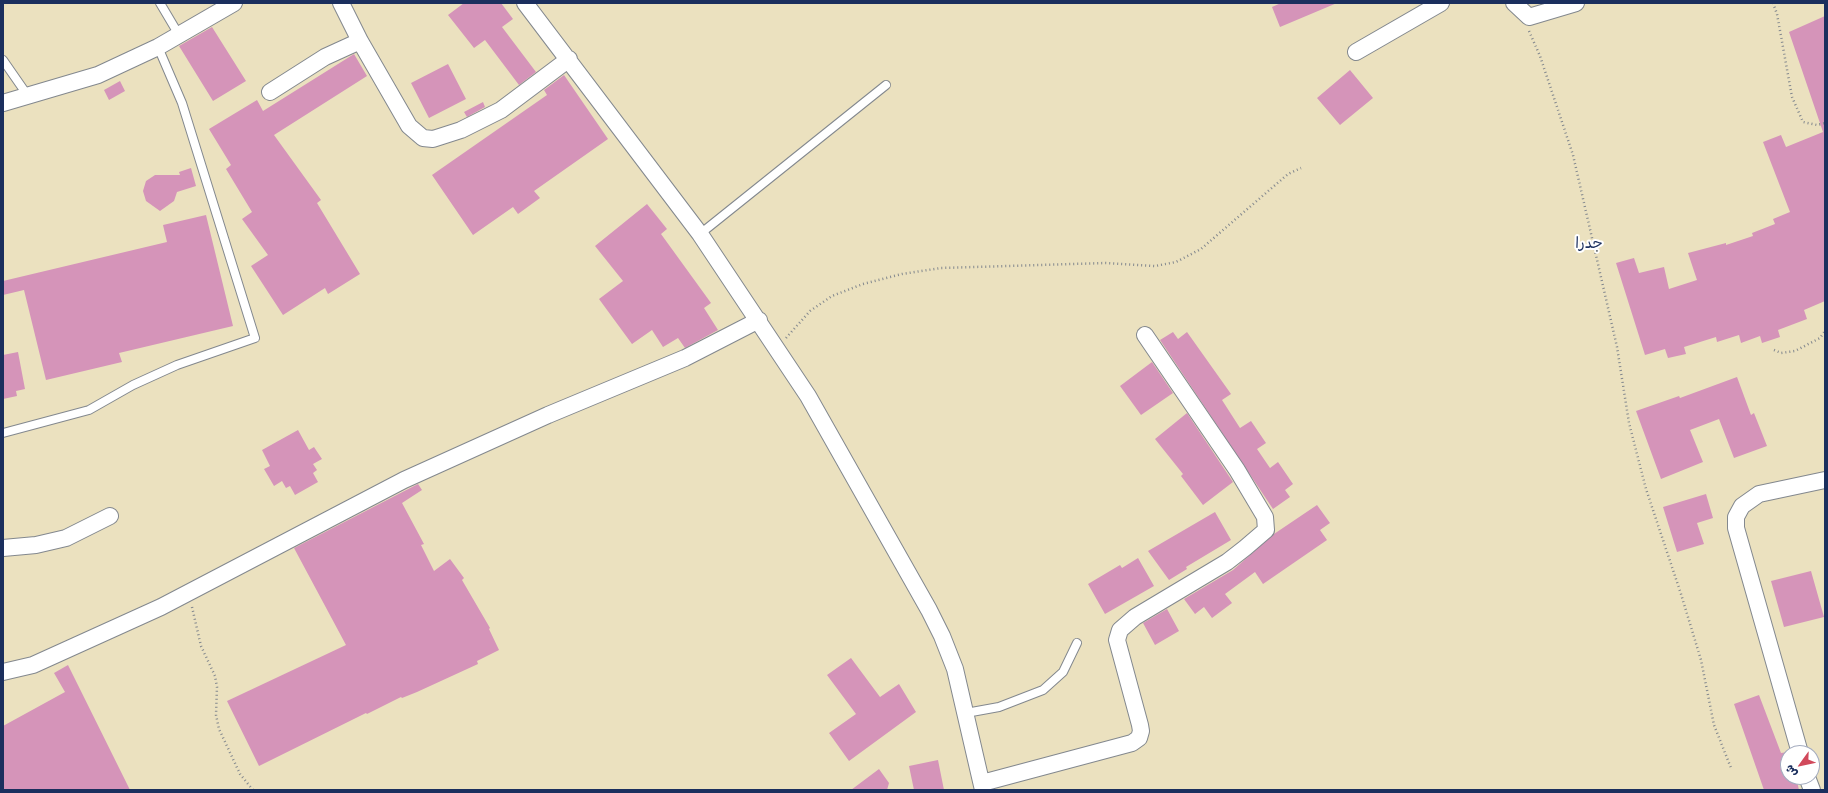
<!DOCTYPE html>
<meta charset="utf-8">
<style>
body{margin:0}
#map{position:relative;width:1828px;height:793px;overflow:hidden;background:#ebe1bf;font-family:"Patrick Hand","Playpen Sans Arabic",sans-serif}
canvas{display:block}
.frame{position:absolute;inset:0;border:4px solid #1b2f5e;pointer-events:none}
.north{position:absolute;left:1780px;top:745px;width:40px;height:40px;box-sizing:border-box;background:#fff;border:1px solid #a4acbf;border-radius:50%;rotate:237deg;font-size:11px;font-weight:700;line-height:16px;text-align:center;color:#1b2f5e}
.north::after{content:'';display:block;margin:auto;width:14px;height:18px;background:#d1495b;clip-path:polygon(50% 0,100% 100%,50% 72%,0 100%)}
</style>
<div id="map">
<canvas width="1828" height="793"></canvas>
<div class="frame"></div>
<div class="north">ش</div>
</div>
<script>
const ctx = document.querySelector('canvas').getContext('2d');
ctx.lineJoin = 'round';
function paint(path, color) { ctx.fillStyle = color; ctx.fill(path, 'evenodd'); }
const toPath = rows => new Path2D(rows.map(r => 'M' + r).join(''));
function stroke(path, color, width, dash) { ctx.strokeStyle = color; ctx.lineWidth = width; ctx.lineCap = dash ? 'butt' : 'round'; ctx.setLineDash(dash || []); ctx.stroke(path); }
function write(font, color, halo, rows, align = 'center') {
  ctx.font = font + ' "Patrick Hand","Playpen Sans Arabic",sans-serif'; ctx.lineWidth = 4; ctx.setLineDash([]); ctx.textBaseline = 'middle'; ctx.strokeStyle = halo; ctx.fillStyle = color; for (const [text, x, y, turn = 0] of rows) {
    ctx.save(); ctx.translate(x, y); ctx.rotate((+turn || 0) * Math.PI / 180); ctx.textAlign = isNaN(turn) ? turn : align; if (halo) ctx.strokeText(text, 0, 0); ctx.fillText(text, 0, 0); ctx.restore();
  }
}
const building = toPath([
 [464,3,501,3,513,19,502,27,536,72,519,85,485,40,474,48,448,15],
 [1281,3,1337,3,1280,27,1272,7],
 [1825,16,1825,301,1804,310,1807,319,1778,330,1780,337,1762,343,1760,336,1741,343,1739,335,1717,342,1716,337,1684,347,1686,354,1668,358,1665,349,1645,355,1616,263,1634,258,1639,273,1664,267,1669,289,1697,280,1688,253,1726,243,1726,245,1753,236,1752,233,1775,224,1773,219,1790,212,1763,142,1781,135,1786,147,1823,132,1789,32],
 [212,27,246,81,213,101,179,46],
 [354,54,367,76,274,135,321,200,317,203,360,274,328,294,325,288,283,315,251,266,268,255,242,219,252,212,226,169,231,165,209,129,257,100,263,111],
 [448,64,466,99,429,118,411,83],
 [1350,70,1373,98,1340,125,1317,98],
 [564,75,608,139,534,191,540,198,518,214,513,207,473,235,432,175,547,95,544,90],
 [120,81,125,91,109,100,104,90],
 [483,102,485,107,467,117,464,112],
 [191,168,196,186,177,192,174,201,160,211,146,201,143,191,146,181,155,175,180,175,179,172],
 [647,204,667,229,661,234,711,303,704,308,718,330,685,348,678,338,663,347,652,330,632,344,599,299,623,281,595,246],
 [206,215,233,326,119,353,122,362,46,380,24,290,3,295,3,281,167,242,163,225],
 [1173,332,1178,339,1187,332,1231,394,1222,400,1240,428,1251,421,1266,443,1257,449,1270,468,1278,462,1293,484,1285,490,1290,497,1273,509,1160,340],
 [18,352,25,389,16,391,17,396,3,399,3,355],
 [1152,362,1173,393,1141,415,1120,386],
 [1737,377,1751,415,1754,413,1767,446,1734,458,1719,419,1690,430,1703,462,1661,479,1636,411,1679,396,1680,398],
 [1187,413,1233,482,1203,505,1181,476,1183,474,1155,439],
 [298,430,309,450,314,447,322,459,313,464,317,470,313,473,318,482,295,495,290,486,286,488,282,481,274,486,264,469,270,466,262,450],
 [418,484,422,490,402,503,424,544,421,545,434,571,450,559,464,578,462,580,490,628,489,629,499,650,477,661,478,664,417,692,402,698,401,697,367,714,366,713,259,766,227,701,346,645,294,548],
 [1706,494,1713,518,1697,523,1704,544,1677,552,1663,507],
 [1317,505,1330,523,1320,530,1327,540,1263,584,1255,572,1225,594,1232,603,1212,618,1204,607,1195,614,1184,599,1233,570,1274,534],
 [1215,512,1231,540,1186,567,1187,569,1169,580,1148,551],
 [1138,558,1154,586,1105,614,1088,584,1120,565,1122,568],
 [1811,571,1824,617,1784,627,1771,581],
 [1167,609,1179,631,1155,645,1143,623],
 [851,658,880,697,899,684,916,712,849,761,829,733,856,714,827,675],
 [68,665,130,790,3,790,3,726,65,692,54,673],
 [1759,695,1781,753,1788,752,1788,777,1796,777,1799,790,1764,790,1734,704],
 [938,760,944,790,914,790,909,766],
 [879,769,889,783,887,790,851,790]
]);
const path = toPath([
 [1773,3,1777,14,1792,97,1803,122,1817,125,1825,123],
 [1529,31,1540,56,1573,155,1617,347,1629,423,1646,489,1681,594,1701,660,1714,725,1731,768],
 [786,338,810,311,832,296,863,284,902,274,941,268,1106,263,1155,266,1176,262,1201,249,1288,174,1301,168],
 [1774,350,1781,353,1795,351,1820,338,1825,331],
 [192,607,201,646,215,676,217,687,216,715,219,729,240,774,253,790]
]);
const service = toPath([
 [160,3,179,35],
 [3,60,28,96],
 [700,234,886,85],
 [3,433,89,410,133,385,177,365,255,338,182,103,158,47],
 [966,713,999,707,1043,690,1063,672,1077,643]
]);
const minor = toPath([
 [341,3,360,41,409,126,423,138,433,139,461,130,501,110,569,59],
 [525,3,700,234,808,396,929,610,942,636,955,669,983,790],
 [1514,3,1529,17,1576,3],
 [1356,52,1441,3],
 [270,92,325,57,360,41],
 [3,103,98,75,158,47,234,3],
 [3,548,36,545,66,538,110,516],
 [3,672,33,665,161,607,404,480,548,415,685,358,759,320],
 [1800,753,1736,528,1736,517,1742,506,1759,494,1825,480],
 [1807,777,1812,790],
 [982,783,1132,743,1139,738,1141,731,1140,725,1117,640,1120,630,1135,617,1227,562,1245,548,1266,530,1265,517,1237,470,1145,335]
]);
const quarterNames = [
 ["جدرا",1589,244]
];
paint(building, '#d594b9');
stroke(service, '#83888e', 10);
stroke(minor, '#83888e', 18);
stroke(path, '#83888e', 2.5, [1, 3]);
stroke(service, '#fff', 8);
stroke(minor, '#fff', 16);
write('15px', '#1b2f5e', '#fff', quarterNames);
</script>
